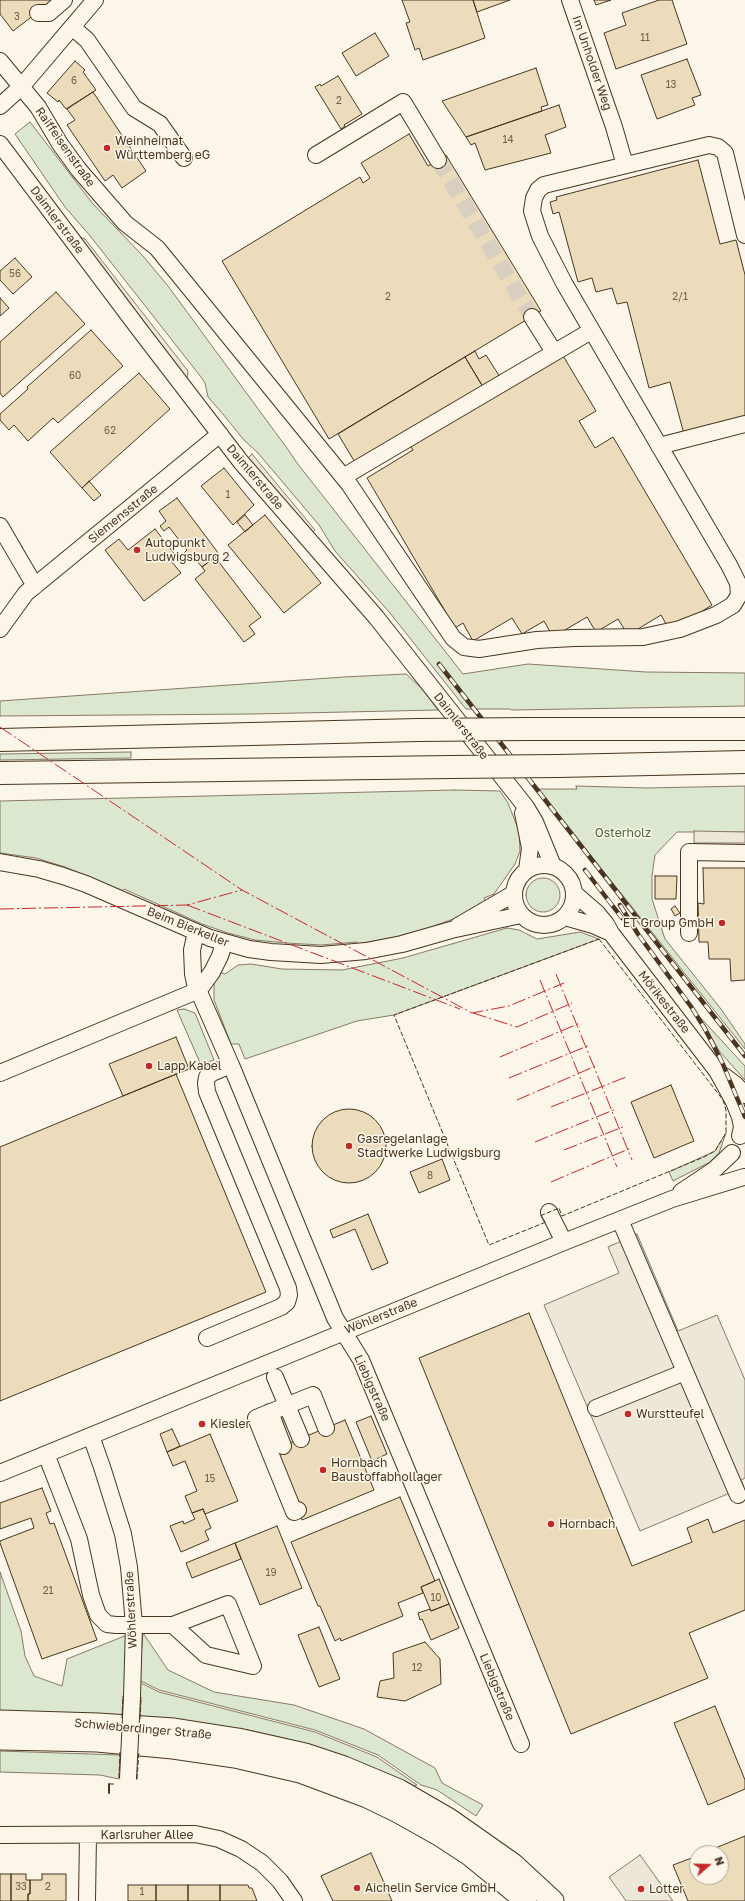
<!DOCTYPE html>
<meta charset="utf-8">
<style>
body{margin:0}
#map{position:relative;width:745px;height:1901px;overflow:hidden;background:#fbf6e9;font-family:"Golos Text",sans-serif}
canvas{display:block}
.north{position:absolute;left:689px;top:1845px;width:40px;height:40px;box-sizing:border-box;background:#fbf6e9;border:1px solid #b4a999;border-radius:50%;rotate:70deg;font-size:11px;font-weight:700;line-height:16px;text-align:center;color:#4a3520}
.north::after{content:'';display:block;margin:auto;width:14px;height:18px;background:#c62828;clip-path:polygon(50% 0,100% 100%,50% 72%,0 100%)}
</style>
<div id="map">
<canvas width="745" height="1901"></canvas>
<div class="north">N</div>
</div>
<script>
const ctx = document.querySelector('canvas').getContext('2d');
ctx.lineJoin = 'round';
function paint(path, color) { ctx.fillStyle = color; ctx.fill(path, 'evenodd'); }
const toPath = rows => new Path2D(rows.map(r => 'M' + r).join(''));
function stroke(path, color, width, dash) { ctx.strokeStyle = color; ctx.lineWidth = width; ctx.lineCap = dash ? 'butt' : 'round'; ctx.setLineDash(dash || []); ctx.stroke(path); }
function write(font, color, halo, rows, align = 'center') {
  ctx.font = font + ' "Golos Text",sans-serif'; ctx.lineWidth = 3; ctx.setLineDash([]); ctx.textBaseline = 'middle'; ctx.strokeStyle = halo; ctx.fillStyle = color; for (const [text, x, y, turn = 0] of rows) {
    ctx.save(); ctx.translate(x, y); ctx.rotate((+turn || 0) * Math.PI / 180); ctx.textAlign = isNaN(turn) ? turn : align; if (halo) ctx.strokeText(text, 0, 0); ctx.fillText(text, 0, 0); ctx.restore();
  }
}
const green = toPath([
 [30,122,93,204,143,256,168,286,289,451,297,463,463,674,528,664,646,672,745,673,745,706,512,710,510,709,466,709,390,613,335,551,319,525,258,453,244,440,222,413,208,397,205,383,201,377,91,237,65,207,15,134,30,122],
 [406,674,422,689,438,710,253,714,0,716,0,701,344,677,406,674],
 [131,752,131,758,0,760,0,754,131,752],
 [576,786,647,788,745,786,745,832,677,832,655,855,652,876,652,899,665,939,721,1009,745,1044,745,1049,538,789,577,789,576,786],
 [455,790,500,791,508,803,519,831,520,851,515,864,494,894,484,898,486,905,459,917,425,929,395,937,358,944,357,942,321,945,286,943,255,940,228,933,202,924,124,889,122,891,65,867,36,858,0,853,0,801,455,790],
 '526 895a17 17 0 1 1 34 0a17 17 0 1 1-34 0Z',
 [507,928,519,930,537,939,580,932,599,939,394,1015,357,1021,245,1059,239,1044,231,1044,214,1000,214,982,219,972,225,974,238,965,251,964,282,969,342,970,403,958,507,928],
 [184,1009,195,1013,214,1060,201,1065,177,1010,184,1009],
 [699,1016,745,1066,745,1080,720,1052,699,1016],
 [726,1133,719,1153,710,1162,673,1181,669,1172,715,1151,726,1133],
 [0,1572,21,1631,25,1656,34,1676,62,1686,67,1659,127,1635,127,1697,123,1697,122,1716,0,1711,0,1572],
 [143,1633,168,1670,214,1692,294,1705,364,1729,435,1768,442,1783,483,1805,476,1816,437,1790,421,1785,378,1755,315,1730,159,1690,139,1680,143,1633],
 [139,1682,159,1692,315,1732,377,1757,417,1785,408,1787,354,1760,288,1739,248,1730,199,1723,140,1718,141,1698,138,1697,139,1682],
 [0,1751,120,1755,119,1779,100,1775,0,1772,0,1751]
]);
const parking = toPath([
 [77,236,85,239,188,371,187,379,77,236],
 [252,454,315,530,312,533,248,458,252,454],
 [694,831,745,832,745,843,694,843,694,831],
 [637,1234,678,1331,717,1315,745,1380,745,1478,741,1480,744,1487,640,1531,544,1305,619,1273,608,1247,637,1234],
 [640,1855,673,1901,626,1901,609,1877,640,1855]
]);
const building = toPath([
 [0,0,54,0,13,31,0,14,0,0],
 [402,0,473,0,485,38,423,60,419,48,415,50,406,23,410,22,402,0],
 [473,0,510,0,477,12,473,0],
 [594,0,611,0,596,5,594,0],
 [659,0,672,0,687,44,616,69,604,33,626,25,622,13,659,0],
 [375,33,389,56,356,76,342,53,375,33],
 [687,59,701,95,692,98,695,105,657,119,641,75,687,59],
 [75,61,85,70,83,72,96,90,66,109,59,100,58,102,47,93,75,61],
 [536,68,548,105,541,107,542,111,466,137,442,101,536,68],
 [338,76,362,114,344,125,345,126,341,129,315,87,320,84,321,86,338,76],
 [93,92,146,171,122,188,113,175,105,181,67,125,75,120,67,109,93,92],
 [559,105,566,127,545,135,551,153,485,170,475,143,471,145,466,137,559,105],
 [409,134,428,166,446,155,541,311,329,439,222,261,360,177,363,183,370,178,361,163,409,134],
 [698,160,720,244,736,240,745,275,745,418,684,434,670,382,649,388,627,302,617,304,612,288,596,292,592,278,578,282,559,212,553,214,550,202,557,200,556,197,698,160],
 [15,258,32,277,13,294,0,280,0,271,15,258],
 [56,292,85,324,3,397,0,393,0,342,56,292],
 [0,298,9,308,0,316,0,298],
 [91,330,123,366,58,423,53,418,28,441,14,425,9,430,0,420,0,414,28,389,27,387,91,330],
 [475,351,479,359,486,355,500,377,483,387,465,357,475,351],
 [562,354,596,411,579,421,595,448,613,437,712,605,670,631,661,615,628,635,618,619,596,632,587,617,553,637,544,621,522,634,512,618,473,641,463,623,455,628,367,478,413,450,409,444,562,354],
 [465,357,483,387,356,464,338,434,465,357],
 [139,373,170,409,82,488,50,452,139,373],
 [224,468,254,505,233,525,201,486,224,468],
 [89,481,101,495,94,501,82,488,89,481],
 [177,498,219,554,202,567,192,555,186,559,183,554,187,550,169,527,164,531,160,526,166,521,159,511,177,498],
 [245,515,253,525,245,532,237,522,245,515],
 [265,515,321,583,284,613,228,545,265,515],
 [155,529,177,557,171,561,181,573,144,601,105,550,119,539,128,550,155,529],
 [215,557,261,617,249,626,255,634,244,642,195,579,205,571,202,567,215,557],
 [703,868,745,868,745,980,731,981,730,959,709,959,708,942,699,942,698,903,704,904,703,868],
 [655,876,677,876,676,899,655,899,655,876],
 [675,906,680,913,675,916,671,909,675,906],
 [176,1037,189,1069,123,1096,109,1064,176,1037],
 [176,1074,266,1292,0,1401,0,1147,176,1074],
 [671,1085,694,1141,654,1158,631,1102,671,1085],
 '312 1146a37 37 0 1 1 74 0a37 37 0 1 1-74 0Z',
 [442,1159,450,1180,419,1193,410,1172,442,1159],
 [368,1214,388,1263,372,1270,355,1229,333,1238,330,1230,368,1214],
 [529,1313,632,1566,692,1542,687,1528,708,1519,713,1533,745,1520,745,1610,689,1633,708,1678,571,1734,419,1358,529,1313],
 [371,1416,387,1454,372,1461,356,1422,371,1416],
 [345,1420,374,1490,302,1520,273,1450,345,1420],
 [172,1429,180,1446,167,1452,160,1434,172,1429],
 [210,1434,238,1501,205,1514,203,1509,192,1513,185,1496,197,1491,185,1461,173,1466,167,1452,210,1434],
 [42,1488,51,1511,46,1513,50,1524,54,1523,97,1640,42,1659,0,1543,0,1541,34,1528,31,1518,0,1529,0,1503,42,1488],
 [400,1497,435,1581,421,1587,423,1593,398,1603,403,1616,341,1641,340,1638,335,1641,320,1606,318,1606,291,1542,400,1497],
 [203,1509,211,1528,205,1531,209,1540,181,1552,170,1526,183,1521,184,1524,195,1519,192,1513,203,1509],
 [277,1526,302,1588,260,1605,235,1543,277,1526],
 [235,1543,241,1559,192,1578,186,1563,235,1543],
 [439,1579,449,1604,431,1611,421,1587,439,1579],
 [449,1604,459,1628,431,1640,422,1619,420,1620,418,1613,430,1609,431,1611,449,1604],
 [319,1627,340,1679,319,1687,298,1635,319,1627],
 [425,1642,440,1659,441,1684,405,1701,377,1697,380,1681,394,1678,393,1653,425,1642],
 [715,1706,745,1780,745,1789,708,1805,674,1723,715,1706],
 [745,1836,745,1901,688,1901,673,1865,697,1856,697,1877,721,1877,721,1853,703,1853,745,1836],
 [371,1853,392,1901,333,1901,321,1876,371,1853],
 [0,1874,11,1874,11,1901,0,1901,0,1874],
 [11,1874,26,1874,26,1880,30,1880,30,1894,28,1894,28,1901,11,1901,11,1874],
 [42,1874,66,1874,66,1901,28,1901,28,1894,30,1894,30,1880,42,1880,42,1874],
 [128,1885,156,1885,156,1901,128,1901,128,1885],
 [156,1885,188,1885,188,1901,156,1901,156,1885],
 [188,1885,220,1885,220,1901,188,1901,188,1885],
 [220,1885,248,1885,249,1888,252,1888,257,1901,220,1901,220,1885]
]);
const minorTunnel = toPath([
 [438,160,532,317]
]);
const minor = toPath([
 [570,0,614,127,625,165],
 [38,13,49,13,64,0],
 [72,27,87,40,134,108,160,124,184,158],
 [0,61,38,107,60,144,79,170,125,223,157,248,349,484,453,638,464,647,479,649,537,640,574,638,643,637,680,629,716,615,733,605,739,595,738,583,729,565,564,283,540,236,532,211,534,198,538,190,544,185,709,145,718,147,725,153,745,235],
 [0,106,21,87,95,0],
 [0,144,139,329,241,462,376,617,526,807,535,822,553,866],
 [316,155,403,102,438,160],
 [532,317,554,352],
 [659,446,745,424],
 [343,477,591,331],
 [0,526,35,586],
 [0,629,26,593,220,434],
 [523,813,530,848,527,870],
 [0,862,39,869,63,876,86,884,210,938,249,949,271,952,321,955,366,951,402,944,451,930,521,915],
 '514 895a30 30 0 1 1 60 0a30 30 0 1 1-60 0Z',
 [574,893,597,913,606,924,611,933,717,1071,734,1102,740,1117,742,1127,740,1136],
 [565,917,593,925,611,933],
 [458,926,513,894],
 [196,932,192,950,193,974,195,983,231,1065,335,1318,361,1360,521,1744],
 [689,933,689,852,745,853],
 [199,990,212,972,220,956,224,943],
 [0,1073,199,990],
 [724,1076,736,1085,745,1095],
 [681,1192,714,1170,732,1153],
 [549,1212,564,1242],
 [620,1220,738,1495],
 [207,1338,281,1307,287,1302,289,1295,288,1288,207,1092,206,1083,207,1077,212,1073,231,1065],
 [275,1377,301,1439],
 [596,1408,685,1372],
 [270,1412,283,1446],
 [91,1436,102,1467,123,1534,129,1567,134,1625,132,1697],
 [46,1454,79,1539,91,1595,98,1615,107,1624,116,1625,173,1625,228,1604,253,1666,206,1655,173,1625],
 [0,1473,564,1242,672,1199,744,1177],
 [298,1510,294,1512,256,1418,313,1395,326,1428],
 [0,1835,195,1834,219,1839,241,1849,262,1863,280,1881,294,1901],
 [87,1901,88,1835]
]);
const major = toPath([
 [0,1721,98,1724,174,1729,238,1739,305,1754,344,1767,399,1790,449,1819,513,1864,553,1901],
 [0,1739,97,1741,173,1748,235,1757,300,1772,367,1797,398,1812,439,1835,471,1856,526,1901]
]);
const highway = toPath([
 [527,729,745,729],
 [0,740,418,730],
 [558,766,745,762],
 [0,773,451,767]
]);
const rail = toPath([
 [439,664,745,1056],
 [585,870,622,918],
 [620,905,638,934,692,1008,705,1029,722,1062,745,1117]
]);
const minorBridge = toPath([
 [128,1779,132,1697]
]);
const highwayBridge = toPath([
 [418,730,527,729],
 [451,767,558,766]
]);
const fence = toPath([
 [599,939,723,1100,726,1110,726,1133,715,1151,704,1157,562,1216,559,1208,540,1216,546,1222,489,1245,394,1015,599,939],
 [122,1718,123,1696],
 [140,1719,141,1697],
 [119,1778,120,1750],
 [137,1779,139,1751],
 [109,1784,116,1784]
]);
const wall = toPath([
 [109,1793,109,1784]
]);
const power = toPath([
 [0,727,242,890,472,1013,509,1006,564,983],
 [187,905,460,1009],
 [0,909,187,905,242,890],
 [556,974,632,1160],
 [540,980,617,1167],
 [473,1013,517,1027,572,1003],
 [500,1057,580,1023],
 [509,1078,590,1045],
 [517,1100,598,1065],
 [551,1107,626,1077],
 [535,1142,616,1109],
 [564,1150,623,1127],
 [551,1182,631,1148]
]);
const markers = [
 [107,148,4,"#c62828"],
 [137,550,4,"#c62828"],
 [722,923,4,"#c62828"],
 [149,1066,4,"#c62828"],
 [349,1146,4,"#c62828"],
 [628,1414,4,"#c62828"],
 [202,1424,4,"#c62828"],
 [323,1470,4,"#c62828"],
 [551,1524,4,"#c62828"],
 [357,1888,4,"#c62828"],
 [641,1889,4,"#c62828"]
];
const numberNames = [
 ["3",17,17],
 ["11",645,38],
 ["6",74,81],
 ["13",671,85],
 ["2",339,101],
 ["14",508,140],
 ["56",15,274],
 ["2",388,297],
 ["2/1",680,297],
 ["60",75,376],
 ["62",110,431],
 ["1",228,495],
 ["8",430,1176],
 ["15",210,1479],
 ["19",271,1573],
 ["21",48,1591],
 ["10",436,1598],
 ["12",417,1668],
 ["33",21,1887],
 ["2",48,1887],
 ["1",142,1892]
];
const streetNames = [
 ["Im Unholder Weg",592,63,71],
 ["Raiffeisenstraße",65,147,55],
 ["Daimlerstraße",57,220,53],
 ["Daimlerstraße",255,477,50],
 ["Siemensstraße",123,514,-39],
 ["Daimlerstraße",461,726,52],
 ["Beim Bierkeller",188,927,22],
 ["Mörikestraße",664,1002,52],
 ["Wöhlerstraße",381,1316,-22],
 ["Liebigstraße",372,1388,66],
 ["Wöhlerstraße",131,1610,-93],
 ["Liebigstraße",497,1687,67],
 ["Schwieberdinger Straße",143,1729,5],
 ["Karlsruher Allee",147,1835]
];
const poiNames = [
 ["Weinheimat",115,141],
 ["Württemberg eG",115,155],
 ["Autopunkt",145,543],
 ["Ludwigsburg 2",145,557],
 ["ET Group GmbH",714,923,"right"],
 ["Lapp Kabel",157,1066],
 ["Gasregelanlage",357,1139],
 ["Stadtwerke Ludwigsburg",357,1153],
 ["Wurstteufel",636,1414],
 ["Kiesler",210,1424],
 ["Hornbach",331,1463],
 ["Baustoffabhollager",331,1477],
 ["Hornbach",559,1524],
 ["Aichelin Service GmbH",365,1888],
 ["Lotter",649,1889]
];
const parkNames = [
 ["Osterholz",623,833]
];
paint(green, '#dce7d0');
stroke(green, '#887966', 1);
paint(parking, '#ede7d9');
stroke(parking, '#887966', 1);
paint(building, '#ecdcbc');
stroke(building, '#4a3520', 1);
stroke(minorTunnel, '#d8cfc1', 16, [16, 8]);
stroke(minor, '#4a3520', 18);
stroke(major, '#4a3520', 23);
stroke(highway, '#4a3520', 24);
stroke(minor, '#fbf6e9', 16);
stroke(major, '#fbf6e9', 21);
stroke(highway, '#fbf6e9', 22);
stroke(rail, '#4a3520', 4.5);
stroke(rail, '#fbf6e9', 3, [9]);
stroke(minorBridge, '#4a3520', 18, []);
stroke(highwayBridge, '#4a3520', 24, []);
stroke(minorBridge, '#fbf6e9', 16);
stroke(highwayBridge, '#fbf6e9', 22);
stroke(fence, '#4a3520', 1, [5, 2]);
stroke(wall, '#4a3520', 2);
stroke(power, '#c62828', 1, [14, 3, 2, 3]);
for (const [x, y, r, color] of markers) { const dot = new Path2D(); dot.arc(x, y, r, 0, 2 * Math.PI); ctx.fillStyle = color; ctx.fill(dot); stroke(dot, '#fbf6e9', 1.5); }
write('10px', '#725f47', null, numberNames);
write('12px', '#4a3520', '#fbf6e9', streetNames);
write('12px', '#4a3520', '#fbf6e9', poiNames, 'left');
write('12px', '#436837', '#fbf6e9', parkNames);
</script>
